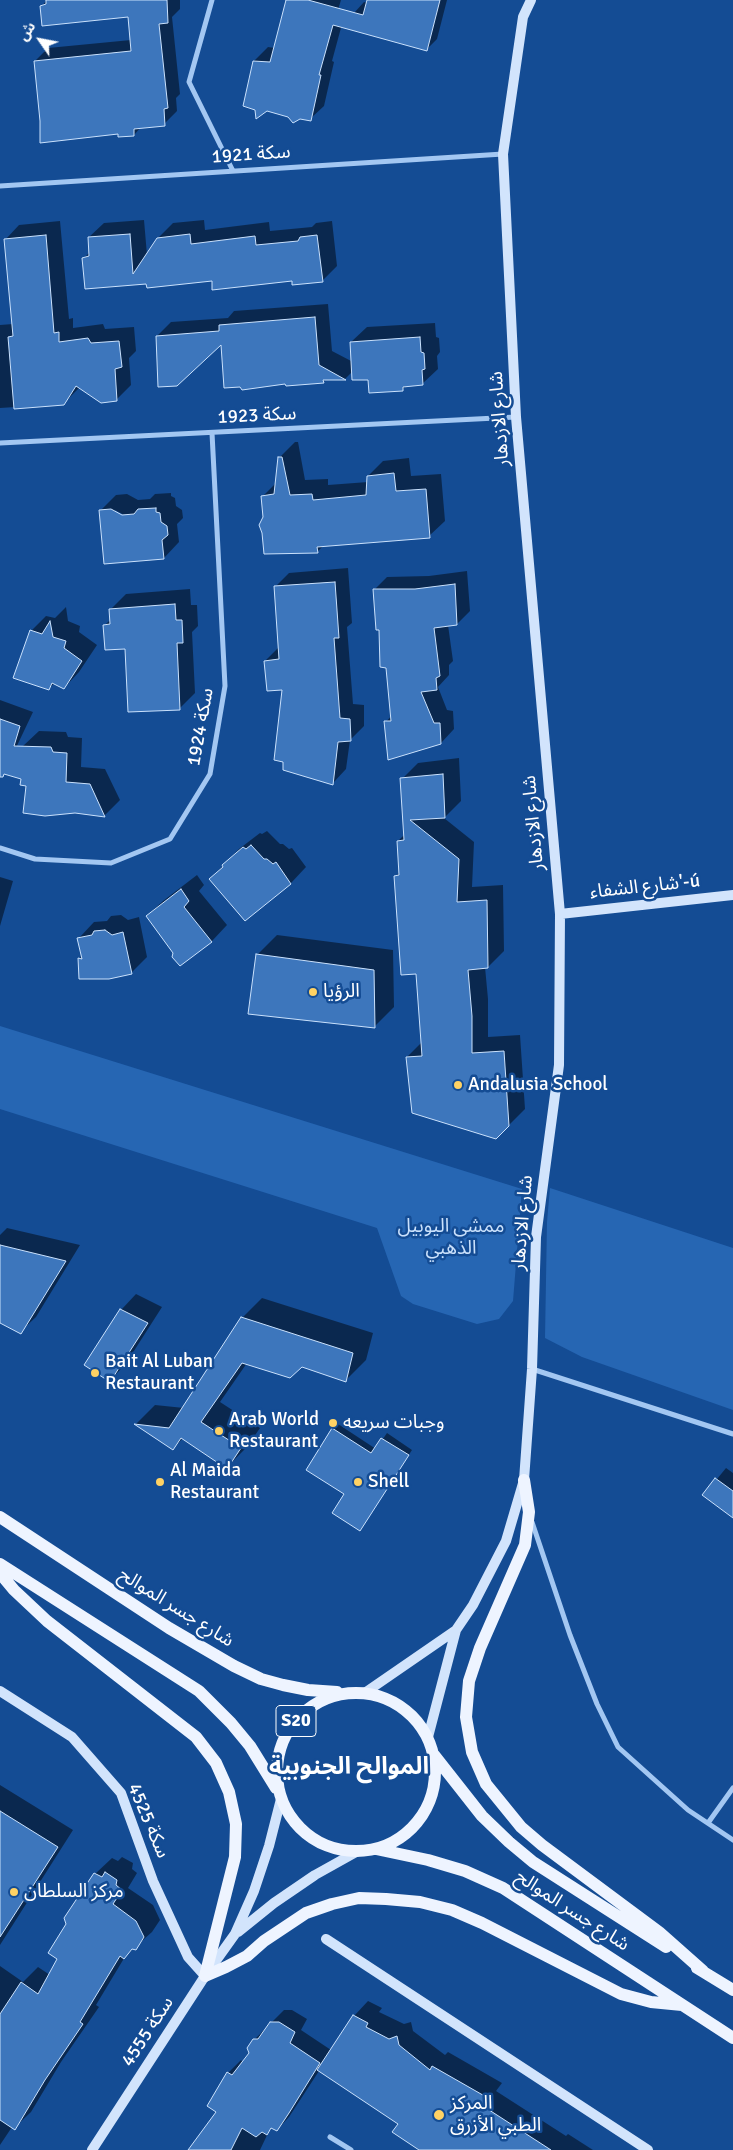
<!DOCTYPE html>
<meta charset="utf-8">
<style>
body{margin:0}
#map{position:relative;width:733px;height:2150px;overflow:hidden;background:#144c94;font-family:Signika,"Noto Sans Arabic",sans-serif}
canvas{display:block}
.north{position:absolute;left:15px;top:15px;width:50px;height:50px;-webkit-text-stroke:4px #144c94;paint-order:stroke;rotate:303deg;font-size:14px;font-weight:700;line-height:20px;text-align:center;color:#fff}
.north::after{content:'';display:block;margin:auto;width:18px;height:22px;background:#fff;clip-path:polygon(50% 0,100% 100%,50% 72%,0 100%)}
</style>
<div id="map">
<canvas width="733" height="2150"></canvas>
<div class="north">ش</div>
</div>
<script>
const ctx = document.querySelector('canvas').getContext('2d');
ctx.lineJoin = 'round';
function paint(path, color) { ctx.fillStyle = color; ctx.fill(path, 'evenodd'); }
const toPath = rows => new Path2D(rows.map(r => 'M' + r).join(''));
function stroke(path, color, width, dash) { ctx.strokeStyle = color; ctx.lineWidth = width; ctx.lineCap = dash ? 'butt' : 'round'; ctx.setLineDash(dash || []); ctx.stroke(path); }
function write(font, color, halo, rows, align = 'center') {
  ctx.font = font + ' Signika,"Noto Sans Arabic",sans-serif'; ctx.lineWidth = 5; ctx.setLineDash([]); ctx.textBaseline = 'middle'; ctx.strokeStyle = halo; ctx.fillStyle = color; for (const [text, x, y, turn = 0] of rows) {
    ctx.save(); ctx.translate(x, y); ctx.rotate((+turn || 0) * Math.PI / 180); ctx.textAlign = isNaN(turn) ? turn : align; if (halo) ctx.strokeText(text, 0, 0); ctx.fillText(text, 0, 0); ctx.restore();
  }
}
const green = toPath([
 [0,1026,522,1189,513,1301,499,1319,477,1324,413,1304,401,1296,377,1228,0,1109],
 [550,1188,733,1248,733,1410,582,1357,545,1338,547,1222]
]);
const shadow = toPath([
 [47,0,180,0,180,9,172,17,180,94,176,98,177,111,164,124,141,127,134,135,41,121,35,61,48,48,131,40,129,16,41,7],
 [288,0,341,0,338,10,345,13,332,61,334,62,324,106,310,119,254,61,268,47,275,48],
 [368,0,447,0,437,39,426,50,354,13,364,2,367,3],
 [144,220,147,255,158,238,173,223,204,220,205,230,269,222,270,231,312,227,316,223,332,221,337,266,323,280,213,279,147,283,83,259,90,252,89,237,104,223],
 [60,221,69,319,73,318,73,328,103,324,105,329,134,327,136,351,129,358,131,385,116,400,80,387,63,404,0,408,0,325,13,324,5,240,19,225],
 [328,304,332,351,353,362,351,342,367,327,435,323,436,337,439,338,440,352,437,356,438,369,422,384,406,386,402,390,353,371,345,379,326,379,323,382,222,342,157,336,171,322,228,318,234,311],
 [295,442,298,442,305,480,328,479,328,485,368,482,368,476,383,461,409,458,411,476,441,474,445,521,429,536,324,545,317,552,265,517,262,497,277,482,279,458],
 [171,493,171,496,175,498,176,506,182,510,183,518,177,524,179,542,164,558,100,511,116,495,127,494,138,500,150,499,155,494],
 [115,510,128,517,127,519,115,513],
 [348,568,352,623,347,627,353,704,364,705,364,726,350,740,346,769,333,783,283,689,265,661,279,647,276,586,289,573],
 [467,571,470,611,457,624,448,625,453,661,449,665,449,675,438,687,447,710,453,711,454,729,441,743,386,722,392,715,387,667,374,590,387,577,429,576],
 [190,589,191,605,197,605,198,626,192,632,195,693,179,709,126,647,104,626,111,619,110,610,126,594],
 [66,607,68,621,80,626,79,632,97,645,79,672,64,688,55,683,49,688,31,631,46,616,55,618],
 [0,700,33,712,5,771,0,776],
 [39,731,66,732,68,737,82,738,81,767,105,769,120,800,105,815,75,812,27,785,23,746],
 [459,758,461,801,444,818,474,842,472,887,503,885,504,951,488,967,485,967,488,999,488,1037,520,1035,525,1109,508,1126,407,1057,422,1042,417,972,396,876,400,872,398,841,405,834,402,779,418,763],
 [267,831,280,844,283,844,289,849,292,848,306,867,291,883,245,919,211,879,239,849,260,833,262,834],
 [197,875,204,885,199,891,227,925,212,941,180,965,174,953,147,916,163,901],
 [0,877,13,881,0,926],
 [121,915,128,920,139,917,147,957,131,973,79,959,82,955,79,938,94,922,107,921,111,916],
 [277,935,393,950,394,1007,374,1027,257,955],
 [7,1228,80,1245,36,1317,20,1332,0,1321,0,1235],
 [136,1294,162,1307,125,1365,110,1380,121,1310],
 [262,1298,373,1333,366,1360,346,1380,302,1365,247,1363,220,1402,260,1428,247,1447,227,1467,183,1438,173,1449,136,1424,155,1405,184,1408,242,1318],
 [338,1424,376,1449,387,1433,412,1450,360,1529,345,1493,333,1429],
 [726,1468,733,1473,733,1516,704,1495],
 [0,1785,73,1830,0,1945],
 [122,1857,133,1863,132,1869,137,1873,128,1888,153,1905,160,1920,152,1932,126,1955,96,2005,99,2007,61,2062,31,2112,14,2128,12,2127,0,2145,0,1966,23,1982,38,1967,50,1975,95,1874,112,1858,118,1861],
 [368,2001,382,2008,379,2012,404,2024,411,2022,413,2031,445,2055,448,2052,502,2083,496,2091,566,2136,568,2134,593,2150,421,2150,399,2123,319,2071,289,2117,277,2130,272,2127,269,2131,260,2150,190,2150,218,2112,228,2073,241,2060,243,2062,250,2053,254,2040,284,2010,292,2010,307,2019,301,2030,331,2050,354,2016]
]);
const building = toPath([
 [46,0,167,0,168,23,159,24,168,108,164,109,165,126,134,129,134,136,118,137,118,134,40,143,40,121,34,61,131,51,128,17,42,26,40,6,46,4,46,0],
 [286,0,308,0,363,15,367,0,440,0,427,51,333,25,319,75,321,75,311,121,300,119,293,123,288,117,267,111,256,119,255,110,243,106,253,61,270,62,286,0],
 [130,234,133,274,157,238,190,234,191,244,255,236,256,245,298,241,300,237,317,235,323,282,292,285,292,281,212,290,212,281,147,288,146,284,85,289,82,258,89,256,88,237,130,234],
 [46,235,54,333,59,332,59,342,88,338,91,343,119,341,122,367,115,369,117,401,101,403,76,386,64,405,14,409,8,337,13,336,4,239,46,235],
 [315,317,319,365,346,380,323,380,324,383,286,386,285,384,242,390,240,387,224,388,221,345,177,386,158,387,156,336,219,331,219,325,315,317],
 [420,337,421,352,424,353,425,369,422,370,423,385,403,387,403,391,369,393,368,380,352,380,350,342,420,337],
 [278,457,282,457,290,495,312,494,313,500,366,495,367,476,394,473,396,491,426,489,430,538,317,547,318,553,264,554,262,533,259,525,263,517,261,496,274,494,278,457],
 [156,508,156,512,160,513,161,522,167,526,168,535,162,540,164,559,104,564,99,510,111,509,122,515,134,514,138,509,156,508],
 [335,582,339,638,334,638,340,718,350,719,351,741,338,742,333,785,283,770,283,762,274,760,282,690,267,691,264,661,279,659,274,586,335,582],
 [455,584,457,625,434,628,440,676,436,678,437,690,421,692,434,723,440,723,441,744,388,760,384,721,391,721,386,668,380,667,379,630,376,630,373,589,415,589,455,584],
 [175,604,176,620,182,620,183,643,177,643,180,710,128,712,125,649,105,650,103,625,110,624,109,609,175,604],
 [50,621,53,637,66,641,64,648,82,661,64,689,52,683,49,690,13,678,30,630,42,634,50,621],
 [0,719,20,726,14,746,51,747,53,752,67,753,66,782,90,784,105,817,75,813,45,816,23,813,26,786,20,785,21,779,4,774,3,777,0,777,0,719],
 [443,774,445,818,410,820,459,859,457,902,487,900,488,968,468,970,472,1016,472,1053,504,1051,509,1126,496,1139,412,1113,406,1057,422,1056,416,974,401,975,394,876,399,875,397,841,404,840,400,778,443,774],
 [251,845,264,859,267,859,273,864,276,862,291,884,245,921,209,879,223,867,222,865,243,847,246,849,251,845],
 [181,889,189,901,184,907,212,942,180,966,172,957,173,953,146,916,181,889],
 [105,930,112,935,123,932,132,974,109,979,79,979,78,958,82,959,77,938,92,935,94,931,105,930],
 [256,954,374,970,375,1028,248,1014,256,954],
 [0,1245,66,1261,21,1334,0,1323,0,1245],
 [120,1309,148,1323,110,1382,84,1365,120,1309],
 [241,1317,353,1353,346,1382,302,1367,290,1378,242,1363,201,1422,241,1448,227,1469,181,1438,173,1450,134,1424,169,1428,241,1317],
 [332,1428,371,1453,381,1438,409,1455,360,1531,332,1513,344,1494,306,1470,332,1428],
 [715,1478,733,1491,733,1518,702,1495,715,1478],
 [0,1811,58,1847,0,1937,0,1811],
 [105,1872,117,1880,116,1885,122,1890,113,1904,136,1921,144,1937,136,1950,132,1949,124,1959,120,1956,80,2022,83,2024,45,2080,15,2130,0,2120,0,2014,21,1982,38,1994,57,1959,48,1953,66,1924,64,1918,94,1873,102,1877,105,1872],
 [353,2015,368,2023,366,2027,389,2039,397,2036,399,2045,430,2070,432,2066,488,2098,483,2106,551,2150,419,2150,392,2132,398,2124,317,2070,353,2015],
 [270,2022,279,2022,295,2032,290,2043,320,2063,289,2113,277,2131,271,2128,267,2135,262,2132,256,2137,242,2128,231,2150,188,2150,216,2112,207,2106,227,2072,232,2075,249,2053,247,2048,253,2039,258,2039,270,2022]
]);
const street = toPath([
 [212,0,189,82,233,171],
 [0,186,503,154],
 [0,443,516,417],
 [0,848,35,859,111,863,170,839,210,774,225,686,212,433],
 [532,1369,733,1434],
 [532,1522,570,1635,597,1704,618,1747,688,1810,733,1840],
 [708,1823,733,1788],
 [330,2137,351,2150]
]);
const secondary = toPath([
 [560,914,733,895],
 [0,1691,72,1737,121,1793,153,1881,188,1957,205,1976],
 [366,1692,456,1630],
 [428,1737,456,1630,473,1605,506,1541,524,1480,532,1369,536,1237,559,1065,560,914,516,417,503,154,523,17,531,0],
 [238,1932,274,1903,315,1875,358,1851],
 [326,1939,648,2150],
 [92,2150,205,1976,235,1934,254,1891,269,1846,281,1799]
]);
const primary = toPath([
 [524,1480,529,1512,525,1545,480,1648,469,1681,466,1717,472,1752,486,1784,521,1827,542,1845,659,1932,703,1971],
 [0,1517,169,1628,234,1666,261,1679,283,1685,308,1690,337,1692],
 [0,1564,199,1691,231,1723,250,1746,276,1788],
 [0,1573,14,1590,47,1621,196,1737,216,1763,229,1792,236,1824,235,1857,205,1976],
 '277 1772a79 79 0 1 1 158 0a79 79 0 1 1-158 0Z',
 [434,1755,482,1816,509,1842,533,1862,666,1947],
 [376,1849,428,1860,465,1871,503,1888,733,2038],
 [697,1968,733,1990],
 [205,1976,226,1967,247,1956,264,1941,306,1913,332,1904,359,1898,386,1899,420,1902,452,1910,482,1923,621,1994,651,2002,682,2005]
]);
const markers = [
 [313,992,5,"#ffd264"],
 [458,1085,5,"#ffd264"],
 [95,1373,5,"#ffd264"],
 [333,1423,5,"#ffd264"],
 [219,1431,5,"#ffd264"],
 [160,1482,5,"#ffd264"],
 [358,1482,5,"#ffd264"],
 [14,1892,5,"#ffd264"],
 [439,2115,6,"#ffd264"]
];
const shields = [
 [296,1721,40]
];
const shieldNames = [
 ["S20",296,1721]
];
const streetNames = [
 ["سكة 1921",251,155,-4],
 ["سكة 1923",257,416,-3],
 ["شارع الازدهار",500,419,-94],
 ["سكة 1924",201,727,-80],
 ["شارع الازدهار",534,823,-95],
 ["شارع الشفاء'-ú",645,887,-6],
 ["شارع الازدهار",523,1223,-85],
 ["شارع جسر الموالح",176,1608,32],
 ["سكة 4525",148,1821,67],
 ["شارع جسر الموالح",572,1911,33],
 ["سكة 4555",148,2032,-57]
];
const poiNames = [
 ["الرؤيا",323,992],
 ["Andalusia School",468,1085],
 ["Bait Al Luban",105,1362],
 ["Restaurant",105,1384],
 ["Arab World",229,1420],
 ["Restaurant",229,1442],
 ["وجبات سريعه",343,1423],
 ["Al Maida",170,1471],
 ["Restaurant",170,1493],
 ["Shell",368,1482],
 ["مركز السلطان",24,1892],
 ["المركز",450,2104],
 ["الطبي الأزرق",450,2126]
];
const parkNames = [
 ["ممشى اليوبيل",451,1227],
 ["الذهبي",451,1249]
];
const districtNames = [
 ["الموالح الجنوبية",349,1768]
];
paint(green, '#2666b3');
paint(shadow, '#0007');
paint(building, '#3d76bc');
stroke(building, '#cae1fc', 1);
stroke(street, '#a3c7f2', 5);
stroke(secondary, '#d2e4fc', 10);
stroke(primary, '#eef4ff', 12);
for (const [x, y, r, color] of markers) { const dot = new Path2D(); dot.arc(x, y, r, 0, 2 * Math.PI); ctx.fillStyle = color; ctx.fill(dot); stroke(dot, '#144c94', 2); }
for (const [x, y, w] of shields) { const box = new Path2D(); box.roundRect(x - w / 2, y - 15.5, w, 31, 4); ctx.fillStyle = '#144c94'; ctx.fill(box); stroke(box, '#fff', 1); }
write('bold 18px', '#fff', null, shieldNames);
write('19px', '#fff', '#144c94', streetNames);
write('19px', '#fff', '#144c94', poiNames, 'left');
write('19px', '#cae1fc', '#144c94', parkNames);
write('bold 24px', '#fff', '#144c94', districtNames);
</script>
